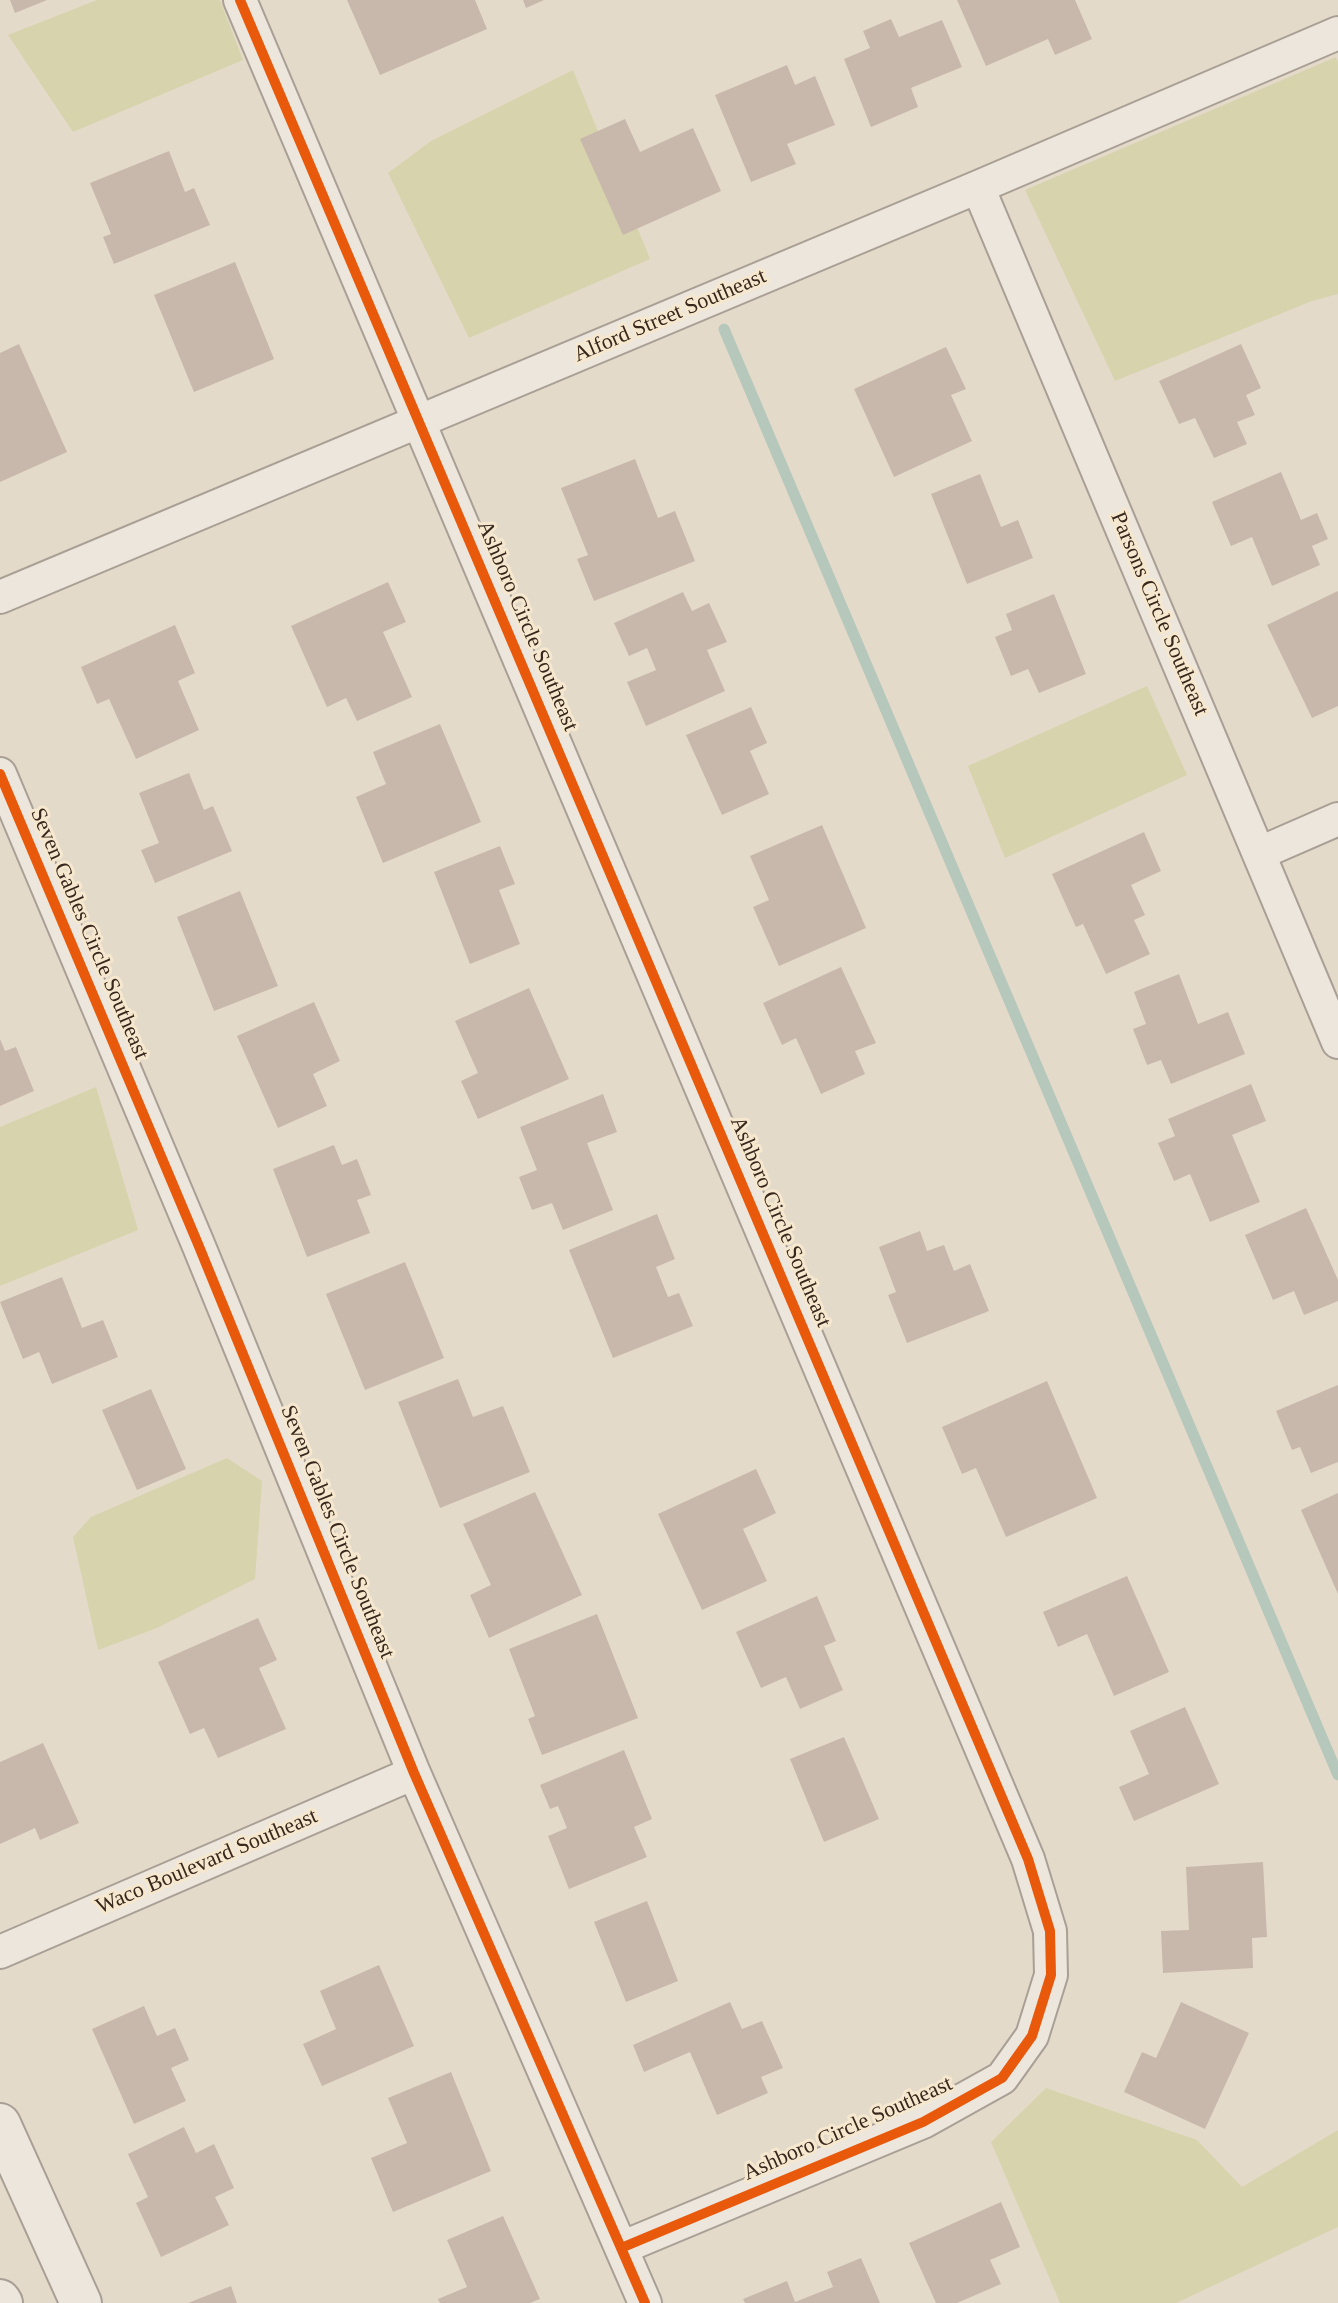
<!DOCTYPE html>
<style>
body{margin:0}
canvas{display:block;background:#e4daca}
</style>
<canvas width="1338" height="2303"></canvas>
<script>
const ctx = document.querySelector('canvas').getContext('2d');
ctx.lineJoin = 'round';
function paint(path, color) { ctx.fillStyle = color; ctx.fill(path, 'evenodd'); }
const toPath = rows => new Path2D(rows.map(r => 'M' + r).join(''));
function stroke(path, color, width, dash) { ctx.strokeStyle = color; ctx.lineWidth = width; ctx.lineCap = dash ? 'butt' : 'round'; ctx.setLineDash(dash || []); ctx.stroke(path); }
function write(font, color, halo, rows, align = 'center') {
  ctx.font = font + ' "Times New Roman",serif'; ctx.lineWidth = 6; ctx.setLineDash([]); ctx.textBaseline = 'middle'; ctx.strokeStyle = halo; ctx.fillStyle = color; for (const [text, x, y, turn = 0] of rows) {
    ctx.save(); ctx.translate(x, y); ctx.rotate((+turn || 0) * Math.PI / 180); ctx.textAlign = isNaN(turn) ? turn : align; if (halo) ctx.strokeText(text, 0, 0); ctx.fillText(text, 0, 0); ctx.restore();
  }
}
const green = toPath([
 [97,0,220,0,243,60,73,132,8,35],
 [1336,57,1338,62,1338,294,1312,301,1115,381,1025,190],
 [573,70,650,259,469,338,388,173,431,141],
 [1147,686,1187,775,1005,858,968,766],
 [96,1087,138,1230,0,1286,0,1127],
 [227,1458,262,1481,255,1579,157,1628,98,1650,73,1537,91,1517],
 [1046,2088,1197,2140,1242,2187,1338,2130,1338,2227,1176,2303,1060,2303,991,2142]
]);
const stream = toPath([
 [724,329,1338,1775]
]);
const building = toPath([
 [10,0,47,0,15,13],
 [347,0,475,0,487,29,380,75],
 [523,0,544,0,526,8],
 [957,0,1075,0,1092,39,1055,55,1048,39,986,66],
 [891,19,899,37,942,20,962,67,911,88,918,107,871,127,844,59,870,48,863,31],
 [787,65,795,85,815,76,835,125,787,144,796,164,751,182,715,95],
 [625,119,640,152,693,128,721,191,623,235,580,139],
 [169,151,185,192,194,188,210,225,114,264,103,237,111,234,90,183],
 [235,262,274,359,194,392,154,295],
 [19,344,67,452,0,482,0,353],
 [1241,344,1261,388,1246,395,1255,415,1237,422,1247,444,1214,458,1195,418,1179,424,1159,381],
 [946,347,966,389,951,395,972,441,894,477,854,389],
 [635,459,658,518,675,511,695,561,594,601,577,559,588,555,561,488],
 [1281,472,1301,520,1317,513,1328,539,1312,546,1320,565,1272,586,1252,537,1231,546,1212,502],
 [980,474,1001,527,1018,520,1033,558,967,584,931,494],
 [388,582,406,622,383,632,412,697,357,721,346,698,327,707,291,626],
 [1338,591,1338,706,1312,718,1267,625],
 [683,592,692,611,709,603,727,642,707,650,725,691,646,726,627,682,656,670,647,648,629,656,614,623],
 [1054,594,1086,674,1039,693,1028,669,1011,676,995,637,1012,630,1006,614],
 [175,625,195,673,178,681,199,730,136,759,109,699,97,704,81,667],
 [751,707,767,743,750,751,769,794,722,815,686,735],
 [440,724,481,822,383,863,356,797,386,784,373,752],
 [189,773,204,810,213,806,232,851,155,883,141,850,159,843,139,793],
 [822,825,866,928,779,966,753,907,769,900,750,856],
 [1144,832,1161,871,1131,885,1145,915,1134,920,1150,954,1106,974,1083,924,1076,927,1052,874],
 [500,846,515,884,499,890,520,944,470,964,434,872],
 [240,891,278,986,214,1011,177,917],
 [841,967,876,1043,855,1051,865,1074,821,1094,796,1038,782,1045,763,1003],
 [1179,974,1198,1024,1228,1012,1245,1054,1171,1084,1161,1060,1147,1065,1133,1029,1146,1024,1134,992],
 [529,988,569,1079,478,1119,461,1081,478,1073,455,1021],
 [314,1002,340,1061,313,1074,327,1106,278,1128,237,1036],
 [0,1039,5,1051,16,1047,34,1091,0,1106],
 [1251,1084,1266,1121,1232,1135,1260,1202,1210,1222,1190,1174,1174,1181,1158,1143,1175,1136,1168,1119],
 [603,1094,617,1132,587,1143,613,1210,563,1230,552,1203,532,1210,519,1177,537,1170,520,1127],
 [334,1145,342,1165,357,1159,371,1195,357,1200,370,1233,307,1257,273,1169],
 [1306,1208,1338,1280,1338,1301,1304,1315,1294,1291,1273,1300,1245,1235],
 [657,1214,675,1259,656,1267,668,1297,679,1293,693,1326,613,1358,569,1250],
 [920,1231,927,1251,944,1245,954,1271,970,1264,989,1311,907,1343,888,1295,896,1292,879,1247],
 [405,1262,444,1358,365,1390,326,1294],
 [62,1277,82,1328,103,1320,118,1357,52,1384,39,1352,23,1359,0,1302],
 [458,1379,473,1417,503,1406,530,1472,440,1508,398,1402],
 [1047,1381,1097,1498,1006,1537,976,1468,962,1474,942,1427],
 [1338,1385,1338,1462,1311,1473,1300,1447,1292,1450,1276,1411],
 [151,1389,186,1469,137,1490,102,1410],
 [756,1469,776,1513,743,1529,767,1581,702,1610,658,1514],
 [535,1492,582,1595,489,1638,470,1595,491,1585,463,1524],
 [1338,1493,1338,1594,1301,1510],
 [1127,1576,1169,1672,1114,1696,1087,1634,1058,1647,1043,1612],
 [817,1596,836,1641,824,1646,843,1690,800,1709,786,1677,761,1688,736,1632],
 [597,1614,638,1718,542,1755,528,1719,535,1716,509,1649],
 [258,1618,277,1660,259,1668,286,1729,218,1758,204,1728,190,1734,158,1662],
 [1185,1707,1219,1784,1134,1821,1119,1787,1149,1774,1130,1731],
 [844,1737,879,1819,824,1842,790,1759],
 [43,1743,79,1823,40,1840,35,1828,0,1844,0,1762],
 [624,1750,652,1819,634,1827,647,1857,569,1889,548,1836,567,1828,558,1806,550,1809,540,1785],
 [1263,1862,1267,1937,1252,1938,1253,1968,1163,1973,1161,1931,1189,1930,1186,1867],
 [647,1901,678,1981,626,2002,594,1922],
 [379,1965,414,2046,322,2086,303,2044,336,2029,320,1991],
 [730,2002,742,2029,762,2021,783,2068,761,2077,768,2093,717,2115,690,2052,644,2072,633,2045],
 [1181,2002,1249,2033,1205,2129,1124,2092,1142,2052,1156,2058],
 [144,2006,157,2036,175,2028,189,2060,171,2068,186,2101,134,2124,92,2029],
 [451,2072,491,2171,393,2212,371,2158,407,2143,388,2098],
 [184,2127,196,2153,214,2144,234,2188,215,2197,229,2225,161,2257,136,2203,148,2197,128,2154],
 [1001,2202,1020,2247,990,2260,1001,2284,957,2303,936,2303,909,2243],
 [503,2216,540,2299,530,2303,440,2303,438,2299,467,2287,447,2240],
 [861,2258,880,2303,745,2303,743,2299,787,2281,795,2302,833,2287,827,2272],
 [231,2286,237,2303,188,2303]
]);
const minor = toPath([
 [240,0,1028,1859,1050,1931,1051,1975,1032,2036,1002,2078,923,2122,621,2248],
 [978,187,1338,1042],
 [0,597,978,187,1338,33],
 [0,774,198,1244,414,1773,645,2303],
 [1260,853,1338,819],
 [0,1952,414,1773]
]);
const tertiary = toPath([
 [0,2124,81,2303],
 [0,2300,2,2303]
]);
const cycleway = toPath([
 [240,0,1028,1859,1050,1931,1051,1975,1032,2036,1002,2078,923,2122,621,2248],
 [0,774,198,1244,414,1773,645,2303]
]);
const streetNames = [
 ["Alford Street Southeast",670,316,-23],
 ["Parsons Circle Southeast",1159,614,67],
 ["Ashboro Circle Southeast",527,626,67],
 ["Seven Gables Circle Southeast",89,934,67],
 ["Ashboro Circle Southeast",780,1222,67],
 ["Seven Gables Circle Southeast",337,1532,68],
 ["Waco Boulevard Southeast",207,1862,-23],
 ["Ashboro Circle Southeast",848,2129,-24]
];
paint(green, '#d7d3ac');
stroke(stream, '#b6c8bb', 11);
paint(building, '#c8b8ab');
stroke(minor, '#a99f94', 36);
stroke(tertiary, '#a99f94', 44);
stroke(minor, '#ece6dd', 32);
stroke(tertiary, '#ece6dd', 40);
stroke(cycleway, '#e8590c', 10);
write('22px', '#38271c', '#f6e8cf', streetNames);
</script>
